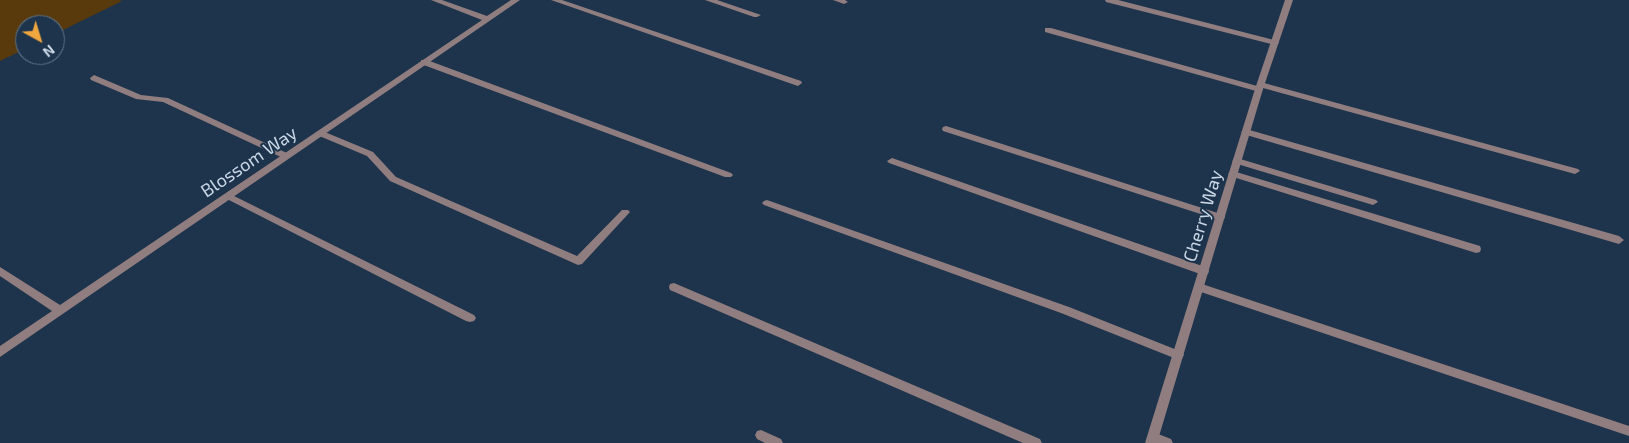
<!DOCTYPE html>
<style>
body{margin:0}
#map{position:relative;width:1629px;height:443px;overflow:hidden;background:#1d344c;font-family:"Exo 2",sans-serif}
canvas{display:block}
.north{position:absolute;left:15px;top:15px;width:50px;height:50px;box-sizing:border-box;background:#1d344c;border:1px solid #62768a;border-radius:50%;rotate:141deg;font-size:14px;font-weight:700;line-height:20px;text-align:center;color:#cad8e7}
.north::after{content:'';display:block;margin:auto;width:18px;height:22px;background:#f0a63f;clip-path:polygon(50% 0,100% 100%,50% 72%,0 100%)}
</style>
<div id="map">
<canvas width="1629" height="443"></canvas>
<div class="north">N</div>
</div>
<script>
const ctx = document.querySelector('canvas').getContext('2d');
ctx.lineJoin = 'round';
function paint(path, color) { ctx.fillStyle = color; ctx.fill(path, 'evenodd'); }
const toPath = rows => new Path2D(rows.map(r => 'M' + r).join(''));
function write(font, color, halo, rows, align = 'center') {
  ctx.font = font + ' "Exo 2",sans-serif'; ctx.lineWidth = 4; ctx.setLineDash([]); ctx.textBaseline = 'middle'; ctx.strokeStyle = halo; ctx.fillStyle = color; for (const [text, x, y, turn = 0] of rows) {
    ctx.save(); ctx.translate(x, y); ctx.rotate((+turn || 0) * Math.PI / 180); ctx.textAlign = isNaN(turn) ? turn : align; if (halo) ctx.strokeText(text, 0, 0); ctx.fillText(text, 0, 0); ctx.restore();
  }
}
const green = toPath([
 [0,0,119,0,122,1,55,34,55,25,25,25,25,49,0,61]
]);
const lane = toPath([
 [705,0,717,0,761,15,757,17,754,17,705,0],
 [833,0,845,0,848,2,844,4,833,0],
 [1105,0,1118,0,1278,41,1279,43,1275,45,1106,2,1105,0],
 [1045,28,1051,28,1257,86,1258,83,1264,83,1578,169,1580,171,1575,174,1263,88,1262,91,1256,91,1045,32,1045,28],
 [421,60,427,60,731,173,733,175,731,177,725,177,421,64,421,60],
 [94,75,141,95,168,98,289,154,291,156,286,159,283,158,163,102,136,99,91,80,90,78,94,75],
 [946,126,1224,215,1225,217,1224,219,1216,219,943,131,942,129,943,127,946,126],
 [1246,129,1619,236,1624,240,1619,244,1243,134,1241,132,1246,129],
 [320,130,373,152,396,177,577,256,622,210,628,210,630,212,582,264,578,265,390,181,367,156,317,135,315,133,320,130],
 [892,158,1208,268,1209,271,1208,274,1204,275,1200,274,889,163,887,161,892,158],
 [1237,158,1376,200,1378,202,1373,205,1234,163,1232,161,1237,158],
 [1233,171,1480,246,1481,249,1480,252,1476,253,1230,176,1228,174,1230,172,1233,171],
 [228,193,474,315,476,318,474,321,470,322,466,321,225,198,223,196,228,193],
 [767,200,1069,307,1182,352,1184,355,1182,358,1178,360,1174,358,1061,313,764,205,762,203,764,201,767,200],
 [674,283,1040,439,1042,443,1023,443,670,290,669,287,670,284,674,283],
 [1199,283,1629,426,1629,436,1195,290,1194,287,1195,284,1199,283],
 [761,430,781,439,783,443,765,443,757,439,755,435,757,431,761,430],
 [1153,432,1171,439,1173,443,1154,443,1149,441,1147,437,1149,433,1153,432]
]);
const street = toPath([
 [431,0,442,0,487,16,511,0,520,0,0,357,0,346,52,311,0,276,0,267,60,305,482,20,431,0],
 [551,0,562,0,801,81,802,83,798,86,795,85,551,0],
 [1285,0,1293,0,1263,89,1157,443,1145,443,1255,89,1285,0]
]);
const streetNames = [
 ["Blossom Way",249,162,-34],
 ["Cherry Way",1203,216,-73]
];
paint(green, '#593a0d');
paint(lane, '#907d7f');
paint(street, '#907d7f');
write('18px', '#cad8e7', '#1d344c', streetNames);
</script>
